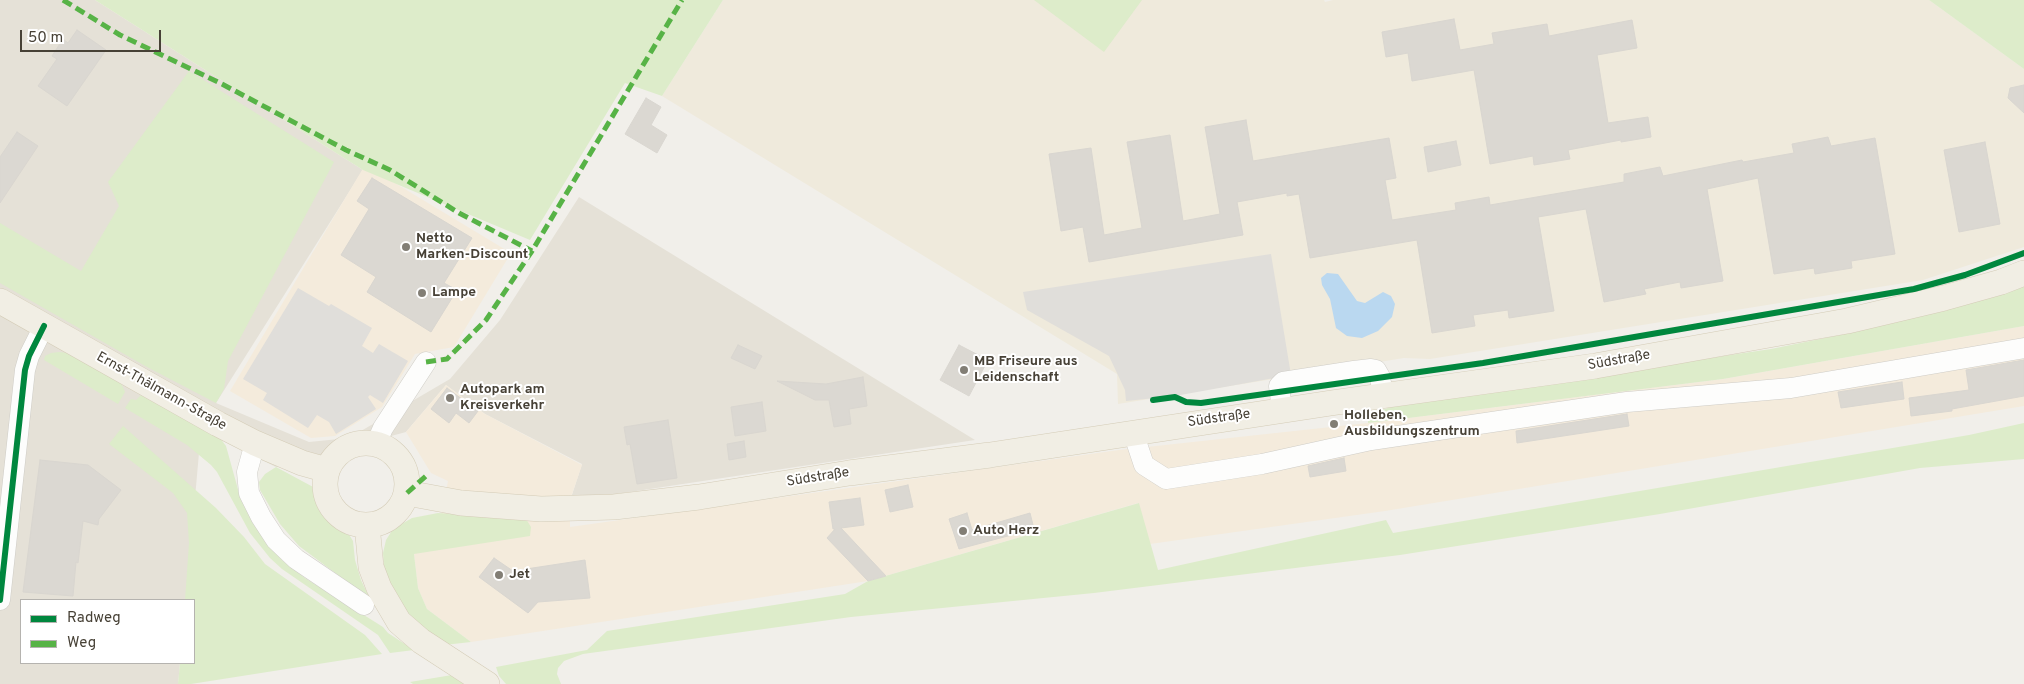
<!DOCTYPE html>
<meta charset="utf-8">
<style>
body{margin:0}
#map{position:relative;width:2024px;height:684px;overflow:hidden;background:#f1efea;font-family:Overpass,sans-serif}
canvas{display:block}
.legend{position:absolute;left:20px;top:599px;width:175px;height:65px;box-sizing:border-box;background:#fff;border:1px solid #b5b3af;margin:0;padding:6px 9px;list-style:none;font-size:15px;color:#474136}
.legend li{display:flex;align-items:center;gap:10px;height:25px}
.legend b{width:25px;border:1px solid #b5b3af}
.scale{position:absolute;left:20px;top:30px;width:141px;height:22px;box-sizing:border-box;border:2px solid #474136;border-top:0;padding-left:6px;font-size:15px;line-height:18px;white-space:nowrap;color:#474136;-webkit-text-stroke:4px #fff;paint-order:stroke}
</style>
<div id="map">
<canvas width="2024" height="684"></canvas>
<ul class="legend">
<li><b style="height:6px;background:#00873e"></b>Radweg</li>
<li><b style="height:6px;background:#57b346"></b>Weg</li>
</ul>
<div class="scale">50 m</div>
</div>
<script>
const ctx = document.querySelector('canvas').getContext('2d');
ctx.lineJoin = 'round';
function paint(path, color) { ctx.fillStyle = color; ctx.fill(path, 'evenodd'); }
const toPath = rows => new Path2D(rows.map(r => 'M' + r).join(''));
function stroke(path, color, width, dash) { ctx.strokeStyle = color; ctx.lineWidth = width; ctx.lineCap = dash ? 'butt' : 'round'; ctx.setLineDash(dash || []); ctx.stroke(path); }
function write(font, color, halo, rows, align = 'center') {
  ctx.font = font + ' Overpass,sans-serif'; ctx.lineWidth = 4; ctx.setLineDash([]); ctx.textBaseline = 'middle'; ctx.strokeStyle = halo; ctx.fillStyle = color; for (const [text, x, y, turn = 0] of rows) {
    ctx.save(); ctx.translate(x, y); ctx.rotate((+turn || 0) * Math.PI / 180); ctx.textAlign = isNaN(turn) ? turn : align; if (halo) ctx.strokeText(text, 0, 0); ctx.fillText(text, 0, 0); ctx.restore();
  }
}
const residential = toPath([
 [0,0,95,0,363,170,216,403,309,442,349,438,450,379,500,320,579,197,975,440,570,501,582,464,485,414,446,385,406,432,276,467,201,430,186,600,21,600,21,663,180,663,178,684,0,684]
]);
const commercial = toPath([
 [365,165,511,253,454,347,415,354,382,407,335,436,311,438,230,391],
 [2024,326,2024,406,1385,511,1150,544,1138,503,868,581,471,642,427,609,418,588,414,554,438,532,448,481,431,473,406,432,446,385,485,414,582,465,570,500,570,527,1119,450,1368,423,1723,379]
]);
const education = toPath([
 [723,0,1324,0,1325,2,1333,0,1929,0,2024,69,2024,247,1923,280,1430,359,1404,358,1118,404,1117,374,662,96]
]);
const green = toPath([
 [95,0,723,0,662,96,625,83,530,240,363,170],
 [1034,0,1142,0,1104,52],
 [1929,0,2024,0,2024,69],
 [189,71,334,162,228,361,224,389,216,403,147,367,0,283,0,223,81,271,119,206,108,182],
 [2024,286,2024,326,1723,379,1368,423,1368,415,1402,403,1771,349,1859,331],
 [59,352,68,353,121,383,125,392,118,404,44,360,45,356,51,353],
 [141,395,220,438,226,446,239,493,266,541,282,560,305,578,383,627,388,633,414,650,390,653,378,635,282,569,270,558,250,533,217,472,211,465,187,445,125,408,131,399,136,400],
 [2024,423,2024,459,1920,468,1660,514,1400,555,1094,593,851,617,583,654,564,661,558,668,557,674,561,684,506,684,499,676,496,667,587,650,607,631,845,594,868,581,1139,503,1158,570,1386,520,1393,533,1969,435],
 [123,426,216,508,244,537,265,564,365,635,382,654,191,684,178,684,180,663,194,663,194,600,185,600,189,543,187,513,173,493,109,444],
 [276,467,315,488,330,518,348,533,353,541,355,560,361,580,370,599,299,546,280,524,260,490,259,482,265,474],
 [438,513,526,519,531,527,530,536,414,554,418,588,427,609,471,642,444,645,413,621,391,586,384,568,383,553,386,540,393,529,412,518],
 [458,674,473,684,413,684,410,682]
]);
const parking = toPath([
 [1271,254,1291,375,1175,396,1126,401,1125,390,1109,356,1027,310,1023,292],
 [298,288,329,306,331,304,372,328,362,346,373,353,379,344,408,361,383,403,370,395,368,397,376,409,336,434,329,422,317,415,308,428,263,400,267,393,243,379]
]);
const water = toPath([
 [1327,273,1338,274,1357,301,1365,303,1383,292,1391,296,1395,304,1392,317,1378,331,1362,338,1347,336,1336,328,1330,299,1322,285,1321,278]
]);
const building = toPath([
 [1454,19,1460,50,1494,44,1492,33,1547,24,1549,36,1632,20,1637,48,1597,55,1608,123,1648,117,1651,137,1621,142,1621,140,1568,150,1570,159,1534,165,1533,156,1490,164,1474,70,1412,81,1408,53,1386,57,1382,32,1454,19],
 [77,30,106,50,67,106,38,86,57,59,52,56,63,39,68,43,77,30],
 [2024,85,2024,113,2008,98,2010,88,2024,85],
 [646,98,661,107,651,125,667,135,657,153,625,134,646,98],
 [1246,120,1253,161,1389,138,1396,178,1385,180,1392,220,1456,210,1455,203,1489,197,1490,205,1624,182,1624,174,1660,167,1663,176,1742,160,1743,162,1794,153,1792,144,1828,137,1831,146,1875,138,1895,254,1851,261,1852,268,1815,274,1814,268,1774,274,1758,178,1707,189,1723,281,1681,288,1680,282,1644,289,1646,294,1604,302,1586,209,1538,217,1554,311,1509,318,1508,310,1473,315,1475,326,1432,333,1417,240,1310,258,1299,194,1287,196,1287,193,1237,202,1243,235,1089,262,1083,227,1061,231,1049,154,1091,148,1104,235,1142,228,1127,142,1170,135,1183,221,1220,214,1205,127,1246,120],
 [17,132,38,146,0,203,0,157,17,132],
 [1456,141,1461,165,1428,172,1424,147,1456,141],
 [1985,142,2000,224,1959,232,1944,150,1985,142],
 [372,178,472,238,444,283,457,290,431,332,367,292,376,277,341,255,369,209,357,201,372,178],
 [738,345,762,356,755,369,731,358,738,345],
 [959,345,988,360,969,396,940,380,959,345],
 [2024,360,2024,396,1952,409,1952,411,1911,416,1909,398,1969,390,1966,370,2024,360],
 [863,377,867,406,849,409,851,424,834,427,829,400,815,400,777,381,826,384,863,377],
 [1902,382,1904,399,1841,408,1838,392,1902,382],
 [447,388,478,411,469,423,456,413,449,423,431,409,447,388],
 [762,402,766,431,735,436,731,407,762,402],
 [1627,414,1629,426,1517,443,1516,431,1627,414],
 [668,420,677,478,637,484,630,444,627,445,624,427,668,420],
 [744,441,746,457,729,460,727,444,744,441],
 [1344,458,1346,471,1310,477,1308,466,1344,458],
 [40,460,88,465,121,490,99,519,98,525,83,521,78,563,76,562,73,596,23,592,40,460],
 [908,485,913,507,890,512,885,490,908,485],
 [860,498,864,525,841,528,886,576,868,581,827,538,835,529,833,529,829,502,860,498],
 [967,513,972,530,1030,513,1034,529,959,549,949,519,967,513],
 [494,558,513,571,585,560,590,598,538,602,528,613,479,577,494,558]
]);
const minor = toPath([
 [1282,410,1279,386,1283,382,1354,371,1371,369,1376,370,1380,377,1383,395],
 [1133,432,1144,465,1166,479,1262,464,1371,440,1627,402,1791,388,2024,348],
 [255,443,247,472,249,493,261,517,276,540,296,559,364,605],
 [376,444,383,428,426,362],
 [0,600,25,370,29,356,44,326]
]);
const major = toPath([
 [0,301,218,424,255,443,302,463,327,470],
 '325 484a41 41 0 1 1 82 0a41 41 0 1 1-82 0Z',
 [407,493,461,503,541,509,614,507,699,497,849,473,990,455,1331,403,1595,366,1847,321,1944,298,2001,282,2024,273],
 [367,525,371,567,379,588,399,622,421,641,487,684]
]);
const quiet = toPath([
 [63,0,120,35,222,84,346,150,390,170,459,213,532,251],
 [426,362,447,359,486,320,532,251,682,0],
 [407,493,427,475]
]);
const cycleway = toPath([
 [1153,400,1175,397,1186,402,1201,403,1483,363,1914,289,1965,275,2024,253],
 [0,600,25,370,29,356,44,326]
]);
const markers = [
 [406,247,5,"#827e75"],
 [422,293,5,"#827e75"],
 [964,370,5,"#827e75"],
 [450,398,5,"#827e75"],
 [1334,424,5,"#827e75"],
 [963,531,5,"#827e75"],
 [499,575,5,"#827e75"]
];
const poiNames = [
 ["Netto",416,239],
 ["Marken-Discount",416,255],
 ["Lampe",432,293],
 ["MB Friseure aus",974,362],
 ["Leidenschaft",974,378],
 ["Autopark am",460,390],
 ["Kreisverkehr",460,406],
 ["Holleben,",1344,416],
 ["Ausbildungszentrum",1344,432],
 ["Auto Herz",973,531],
 ["Jet",509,575]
];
const streetNames = [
 ["Südstraße",1619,361,-10],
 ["Ernst-Thälmann-Straße",161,392,29],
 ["Südstraße",1219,419,-8],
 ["Südstraße",818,478,-9]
];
paint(residential, '#e5e1d7');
paint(commercial, '#f4ebdc');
paint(education, '#efeadc');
paint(green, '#ddecca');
paint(parking, '#e0deda');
paint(water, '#bad8f0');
paint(building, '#dbd8d2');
stroke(building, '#d9d6d0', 1);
stroke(minor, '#cfcdc7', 21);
stroke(major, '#d4ccb7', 26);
stroke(minor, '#fdfdfc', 20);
stroke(major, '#f1eee4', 25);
stroke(quiet, '#57b346', 5, [10, 5]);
stroke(cycleway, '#00873e', 6);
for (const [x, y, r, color] of markers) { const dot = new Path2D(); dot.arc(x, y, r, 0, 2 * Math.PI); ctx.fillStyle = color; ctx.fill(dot); stroke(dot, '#fff', 2); }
write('bold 14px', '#474136', '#fff', poiNames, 'left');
write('14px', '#474136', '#fff', streetNames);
</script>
